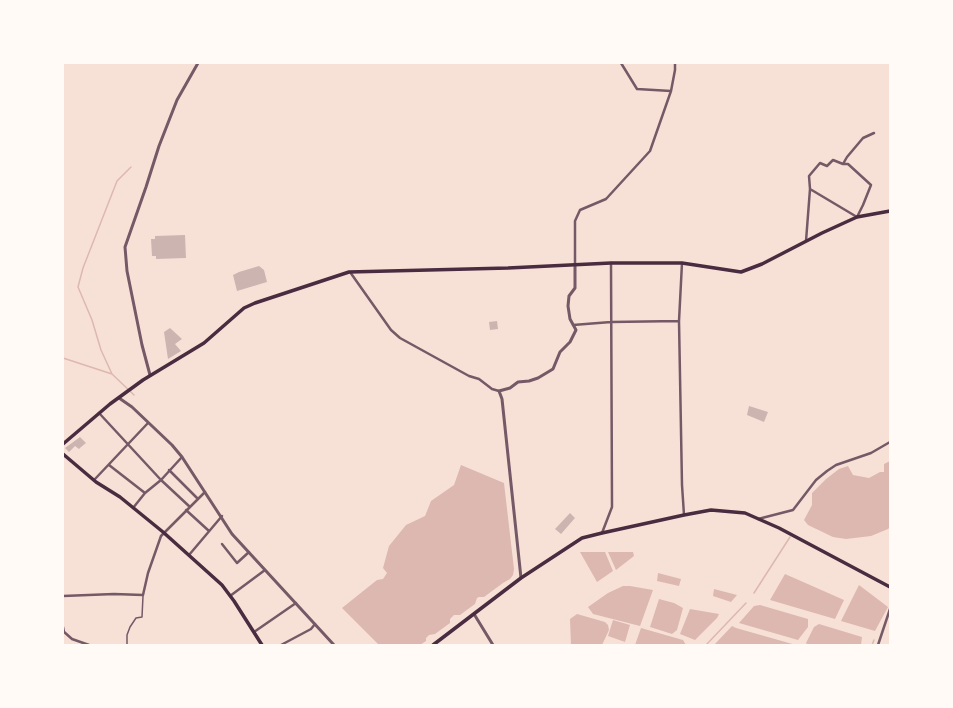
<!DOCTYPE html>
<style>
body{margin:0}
#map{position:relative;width:953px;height:708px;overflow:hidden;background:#f7e1d7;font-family:"Archivo Narrow",sans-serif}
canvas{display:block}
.frame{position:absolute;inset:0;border:64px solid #fffaf5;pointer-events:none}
</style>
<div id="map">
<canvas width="953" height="708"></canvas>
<div class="frame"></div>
</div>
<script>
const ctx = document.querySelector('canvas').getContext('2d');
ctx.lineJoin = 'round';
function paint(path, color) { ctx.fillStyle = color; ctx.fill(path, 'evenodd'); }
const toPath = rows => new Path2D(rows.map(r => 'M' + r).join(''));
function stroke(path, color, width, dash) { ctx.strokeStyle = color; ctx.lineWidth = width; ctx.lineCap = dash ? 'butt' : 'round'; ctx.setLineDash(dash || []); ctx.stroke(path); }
const water = toPath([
 [890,461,890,527,888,529,871,536,846,539,833,537,808,525,804,520,812,505,812,493,826,479,839,469,848,466,853,475,869,478,880,472,884,472,884,464],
 [461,465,504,483,514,569,513,575,510,579,503,583,484,597,479,597,477,598,475,604,460,615,454,615,450,619,450,623,435,634,429,635,426,638,426,641,420,645,379,645,342,608,377,580,383,579,387,573,383,568,389,546,406,525,425,516,431,501,454,485],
 [580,552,605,552,613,571,597,582],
 [608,552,633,552,634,556,616,570],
 [658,573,681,579,679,586,657,581],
 [785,574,844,600,835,619,770,600],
 [859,585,888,607,875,631,841,621],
 [623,586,630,586,653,590,640,626,593,614,588,607,608,593],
 [714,589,737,595,731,602,713,596],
 [659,599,674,603,683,608,677,630,672,634,650,627],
 [760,605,808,619,808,627,798,640,739,623,754,606],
 [690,609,719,614,717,618,695,640,680,634],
 [577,614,605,622,608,625,609,630,602,645,571,645,570,619],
 [613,620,630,625,625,642,608,636],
 [819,624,862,637,861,645,808,645,806,643,814,627],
 [732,626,736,628,796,645,714,645],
 [641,628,683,640,686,645,635,645]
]);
const stream = toPath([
 [63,358,112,374,134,395],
 [112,374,101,350,92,320,78,287,83,268,117,181,131,167],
 [754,593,790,537],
 [706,645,746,603],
 [872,645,874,640]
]);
const building = toPath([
 [185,235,186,258,156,259,156,256,152,256,151,239,155,239,155,236],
 [259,266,264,270,267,282,237,291,233,275,239,272],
 [497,321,498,329,490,330,489,322],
 [170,328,182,339,175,344,181,351,168,359,164,332],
 [749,406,768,412,764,422,747,415],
 [80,437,86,443,81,447,79,449,75,446,69,452,65,448],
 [570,513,575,518,561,534,555,529]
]);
const service = toPath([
 [127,645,127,635,130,627,136,618,142,617,143,596]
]);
const minor = toPath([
 [621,63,637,89,671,91],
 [810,189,809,176,820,163,827,166,833,160,843,164,847,157,863,138,874,133],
 [806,241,810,189,857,217,863,205,871,185,848,164,843,164],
 [682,263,679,321,682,485,684,515],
 [575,265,575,221,580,210,606,199,650,151,671,91,675,70,675,63],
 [350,272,391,330,400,338,469,376,479,379,492,389,499,391],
 [573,325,611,322,679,321],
 [99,413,161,480,190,507],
 [109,465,145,493],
 [169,470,198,499],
 [95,479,148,423],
 [133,508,145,493,161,480,182,457],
 [186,510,209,531],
 [758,519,793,510,816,480,827,471,836,465,871,453,890,442],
 [602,533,612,507,611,263],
 [222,544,237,563,249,552],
 [189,555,222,516],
 [63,596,114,594,143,595,148,573,161,536,205,492],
 [230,596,265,570],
 [63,627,64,632],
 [63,631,72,639,89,645],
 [254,632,296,603],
 [281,645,311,629,315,624],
 [878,645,890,609]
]);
const tertiary = toPath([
 [150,375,142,345,127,271,125,247,146,187,159,146,177,100,198,63],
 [119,398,132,407,172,445,182,457,232,534,334,645],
 [521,578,502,399,499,391,510,388,518,382,529,381,538,378,553,369,560,352,570,342,576,330,570,319,568,306,569,296,575,288,575,265],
 [474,614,493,645]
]);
const secondary = toPath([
 [63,444,110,404,143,380,204,343,244,308,255,303,349,272,508,268,611,263,682,263,741,272,762,264,822,233,857,217,890,211],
 [63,454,96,482,120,497,163,532,222,585,234,601,262,645],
 [433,645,521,578,582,538,602,533,684,515,711,510,745,513,779,528,890,587]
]);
paint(water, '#dcb8b0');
stroke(stream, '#dcb8b0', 1.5);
paint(building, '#ccb4b1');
stroke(service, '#755966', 1.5);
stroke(minor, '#755966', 2.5);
stroke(tertiary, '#755966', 3);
stroke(secondary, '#4a2c40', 3.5);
</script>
